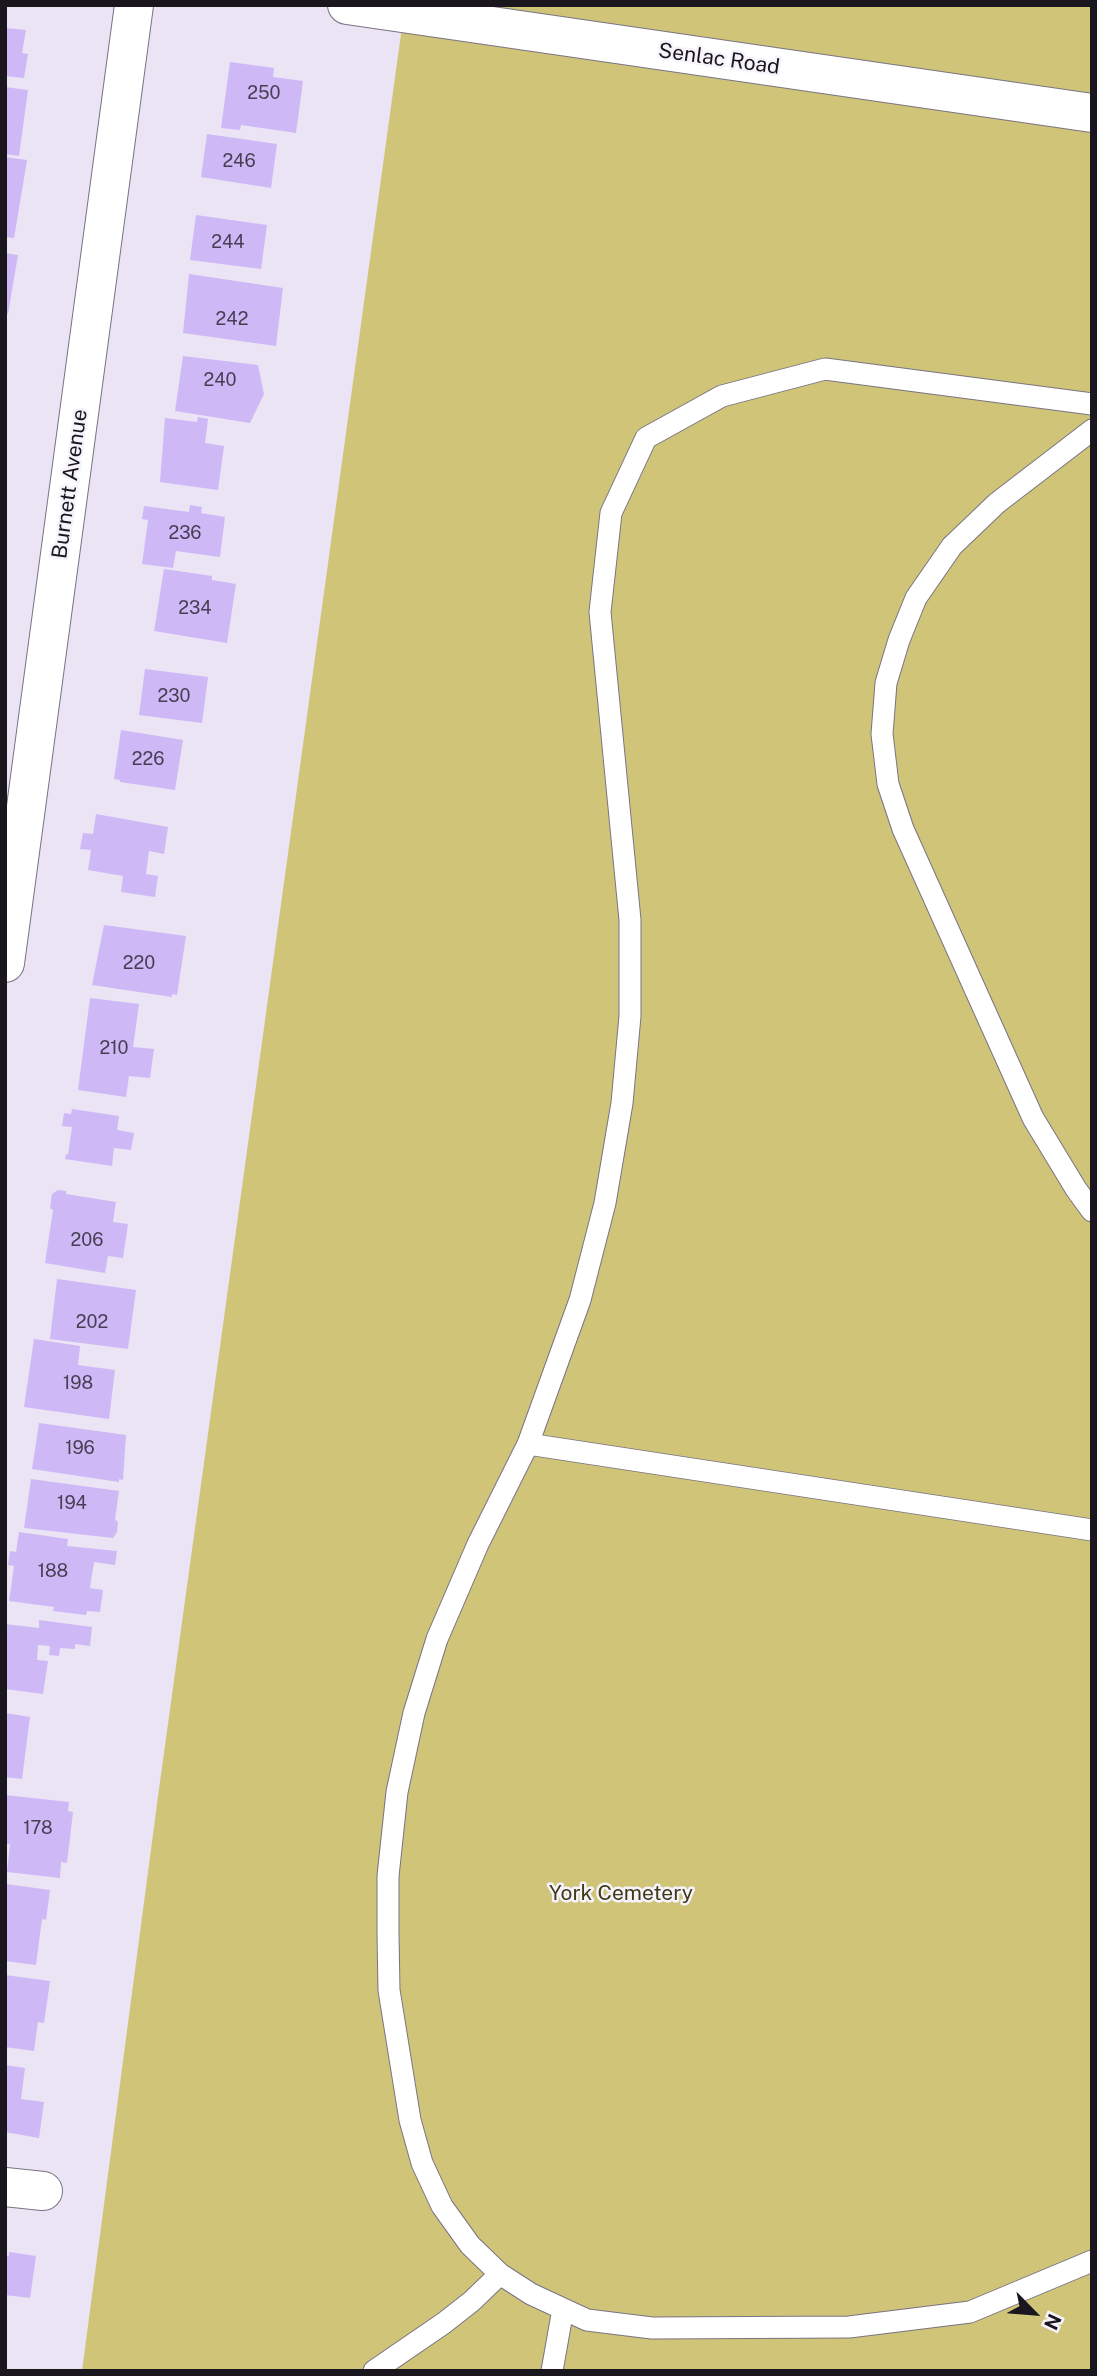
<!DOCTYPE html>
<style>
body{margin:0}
#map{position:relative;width:1097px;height:2376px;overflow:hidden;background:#eae4f5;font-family:"Public Sans",sans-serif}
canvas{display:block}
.frame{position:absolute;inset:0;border:7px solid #19171d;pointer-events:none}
.north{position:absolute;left:999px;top:2278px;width:70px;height:70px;-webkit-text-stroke:5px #f6f3fd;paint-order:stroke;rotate:115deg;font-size:19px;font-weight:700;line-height:28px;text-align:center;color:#19171d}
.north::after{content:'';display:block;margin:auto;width:24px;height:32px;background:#19171d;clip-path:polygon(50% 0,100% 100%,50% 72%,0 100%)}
</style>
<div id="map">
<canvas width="1097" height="2376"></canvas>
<div class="frame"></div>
<div class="north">N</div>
</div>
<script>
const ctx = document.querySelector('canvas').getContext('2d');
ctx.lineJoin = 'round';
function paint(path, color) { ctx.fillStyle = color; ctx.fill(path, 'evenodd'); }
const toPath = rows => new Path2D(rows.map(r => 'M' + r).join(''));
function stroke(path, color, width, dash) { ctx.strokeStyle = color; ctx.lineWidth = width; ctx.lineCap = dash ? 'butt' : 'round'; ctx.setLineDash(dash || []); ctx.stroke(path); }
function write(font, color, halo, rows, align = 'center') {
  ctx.font = font + ' "Public Sans",sans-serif'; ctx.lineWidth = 5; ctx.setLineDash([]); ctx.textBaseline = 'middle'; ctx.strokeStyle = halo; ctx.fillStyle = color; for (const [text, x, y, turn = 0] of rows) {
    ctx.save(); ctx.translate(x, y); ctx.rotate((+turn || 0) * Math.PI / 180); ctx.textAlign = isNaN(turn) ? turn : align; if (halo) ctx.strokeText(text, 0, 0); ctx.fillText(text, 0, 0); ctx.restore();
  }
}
const green = toPath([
 [405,5,1092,5,1092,2371,82,2371,159,1789]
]);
const building = toPath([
 [5,28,26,30,22,53,28,54,24,78,5,76],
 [230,62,274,68,273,77,303,81,296,133,241,125,240,130,221,128],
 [5,87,28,90,19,156,5,154],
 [207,134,277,144,271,188,201,177],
 [5,157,27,160,14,238,5,237],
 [196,215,267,225,261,269,190,260],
 [5,253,18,255,8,314,5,313],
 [189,274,283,288,276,346,183,333],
 [183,356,258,365,264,394,250,423,175,411],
 [198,417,208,419,205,443,224,446,218,490,160,482,165,418,197,422],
 [190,505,202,507,201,513,225,517,220,557,176,551,173,568,142,564,148,520,142,519,144,506,189,512],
 [164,569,212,576,212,580,236,584,227,643,154,631],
 [145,669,208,677,202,723,139,715],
 [121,730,183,740,175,790,120,782,120,780,114,779],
 [96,814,168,827,164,854,149,851,146,874,158,876,155,897,121,892,123,876,88,870,91,850,80,849,83,833,93,834],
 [104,925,186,936,177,995,172,994,172,997,92,985],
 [90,998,139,1004,133,1047,154,1049,150,1078,129,1076,126,1097,78,1090],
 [72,1109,119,1116,117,1130,134,1133,131,1150,114,1148,112,1166,65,1159,66,1154,68,1155,72,1127,62,1126,64,1113,71,1114],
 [58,1190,66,1191,66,1194,116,1202,113,1222,128,1224,123,1258,108,1256,105,1273,45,1263,53,1210,50,1208,52,1194],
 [57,1279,136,1290,128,1349,50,1339],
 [34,1339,80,1346,78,1365,115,1370,109,1419,24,1407],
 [39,1423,126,1435,123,1480,119,1479,119,1482,32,1469],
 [31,1479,119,1491,115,1519,118,1522,117,1532,113,1538,24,1528],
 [19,1532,68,1539,67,1546,117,1551,115,1565,94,1562,90,1588,103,1590,100,1612,87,1611,86,1615,53,1611,54,1607,9,1601,14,1566,8,1565,10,1551,16,1552],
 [39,1620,92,1627,90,1646,75,1644,75,1649,60,1648,59,1656,49,1655,50,1646,38,1645,37,1660,48,1661,43,1694,5,1689,5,1624,39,1628],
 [5,1713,30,1717,22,1779,5,1777],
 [5,1795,69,1802,68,1811,73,1812,67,1863,61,1862,60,1878,7,1872,10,1844,5,1844],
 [6,1884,50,1890,46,1920,42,1919,36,1965,5,1961],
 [5,1975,50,1981,44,2023,38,2022,34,2051,5,2047],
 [5,2065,25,2068,21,2099,44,2102,39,2138,5,2132],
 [9,2252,36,2256,30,2298,5,2295,5,2255,9,2256]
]);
const lane = toPath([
 [1092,404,825,369,722,396,646,438,611,513,600,612,630,920,630,1016,622,1103,605,1203,580,1300,528,1444,478,1544,437,1639,414,1713,397,1792,388,1876,388,1934,389,1990,410,2120,422,2163,442,2206,470,2245,500,2274,531,2294,587,2320,652,2328,849,2327,970,2312,1092,2261],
 [1092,430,997,503,952,546,916,598,899,640,886,683,882,734,888,784,903,829,1033,1118,1076,1189,1092,1211],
 [528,1444,1092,1530],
 [374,2371,444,2323,472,2301,500,2274],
 [552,2371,563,2309]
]);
const street = toPath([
 [5,963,134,5],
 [5,2187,43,2191]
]);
const secondary = toPath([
 [347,5,1092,113]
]);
const numberNames = [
 ["250",264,93],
 ["246",239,161],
 ["244",228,242],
 ["242",232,319],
 ["240",220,380],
 ["236",185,533],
 ["234",195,608],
 ["230",174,696],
 ["226",148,759],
 ["220",139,963],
 ["210",114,1048],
 ["206",87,1240],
 ["202",92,1322],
 ["198",78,1383],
 ["196",80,1448],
 ["194",72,1503],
 ["188",53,1571],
 ["178",38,1828]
];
const streetNames = [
 ["Senlac Road",719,59,8],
 ["Burnett Avenue",70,484,-82]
];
const parkNames = [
 ["York Cemetery",621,1894]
];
paint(green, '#d0c479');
paint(building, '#cfb8f6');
stroke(lane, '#797483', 23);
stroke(street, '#797483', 40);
stroke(secondary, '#797483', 40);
stroke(lane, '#fff', 21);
stroke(street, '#fff', 38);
stroke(secondary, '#fff', 38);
write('18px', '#463f53', null, numberNames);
write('21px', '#19171d', '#f6f3fd', streetNames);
write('21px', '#403a14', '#f6f3fd', parkNames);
</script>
